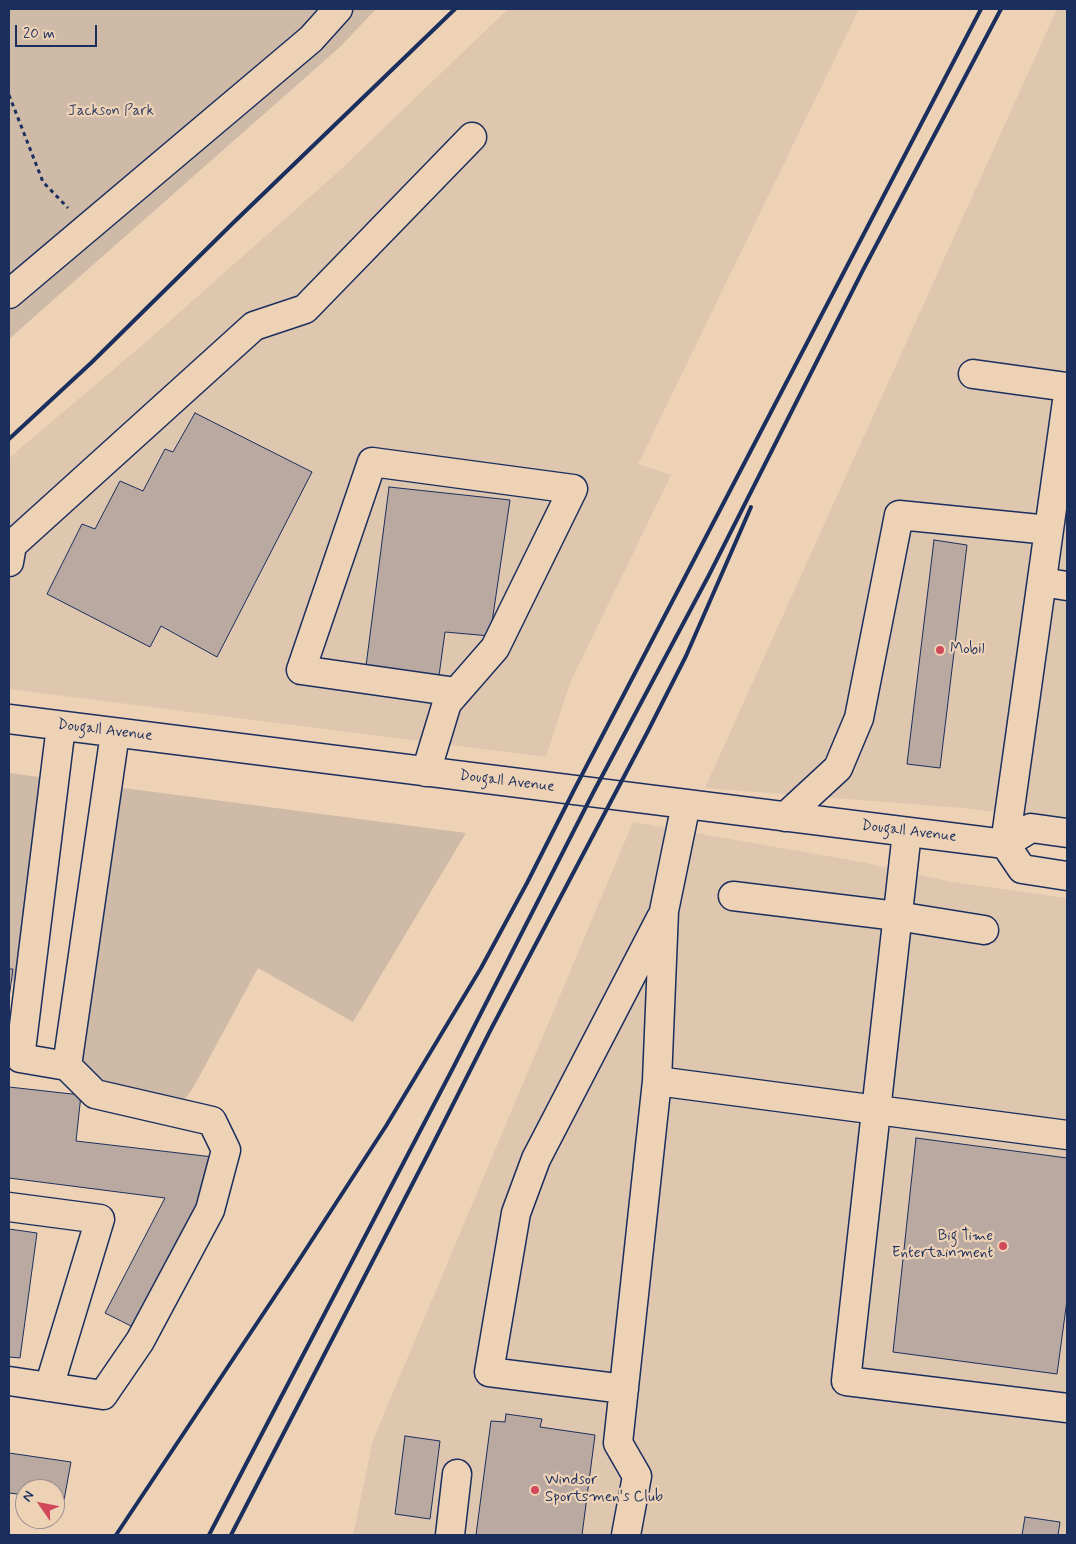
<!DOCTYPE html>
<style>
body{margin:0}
#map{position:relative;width:1076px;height:1544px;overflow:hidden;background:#eed2b5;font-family:Mynerve,sans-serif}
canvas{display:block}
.frame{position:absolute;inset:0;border:10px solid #1b2f5e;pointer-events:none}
.north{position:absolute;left:15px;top:1479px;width:50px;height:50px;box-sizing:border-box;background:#eed2b5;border:1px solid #9a9192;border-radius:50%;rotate:303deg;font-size:14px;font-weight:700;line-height:20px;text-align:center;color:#1b2f5e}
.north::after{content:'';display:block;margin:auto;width:18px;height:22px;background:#d1495b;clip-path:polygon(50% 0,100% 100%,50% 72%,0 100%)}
.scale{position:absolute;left:15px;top:25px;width:82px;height:22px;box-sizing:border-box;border:2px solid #1b2f5e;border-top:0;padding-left:6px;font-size:15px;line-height:18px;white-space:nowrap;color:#1b2f5e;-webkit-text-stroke:4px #eed2b5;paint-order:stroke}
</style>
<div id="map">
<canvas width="1076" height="1544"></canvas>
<div class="frame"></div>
<div class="north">N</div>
<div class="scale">20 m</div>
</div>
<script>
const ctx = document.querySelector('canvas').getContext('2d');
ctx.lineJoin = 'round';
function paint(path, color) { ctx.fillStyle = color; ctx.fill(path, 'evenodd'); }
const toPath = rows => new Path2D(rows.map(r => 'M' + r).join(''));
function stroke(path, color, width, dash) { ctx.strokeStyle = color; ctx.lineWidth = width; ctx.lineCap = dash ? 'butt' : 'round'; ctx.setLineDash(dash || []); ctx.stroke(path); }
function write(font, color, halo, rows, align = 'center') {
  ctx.font = font + ' Mynerve,sans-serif'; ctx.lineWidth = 4.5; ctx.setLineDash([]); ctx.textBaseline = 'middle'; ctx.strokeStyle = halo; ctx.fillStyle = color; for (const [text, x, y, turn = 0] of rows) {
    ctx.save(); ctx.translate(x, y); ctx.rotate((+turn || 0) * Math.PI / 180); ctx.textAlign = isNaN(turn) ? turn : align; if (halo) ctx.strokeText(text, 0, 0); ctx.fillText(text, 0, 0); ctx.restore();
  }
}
const built = toPath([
 [508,9,859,9,638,464,671,475,570,683,546,757,9,689,9,458,146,342,338,172],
 [1057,9,1067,9,1067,821,963,808,705,788],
 [633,822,861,862,952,882,1067,898,1067,1535,353,1535,373,1440]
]);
const green = toPath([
 [9,9,376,9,340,47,9,339],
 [9,773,40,777,43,797,20,983,11,981,13,969,9,969],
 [116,787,466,833,353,1022,258,968,193,1088,184,1100,167,1103,93,1078,78,1049]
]);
const building = toPath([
 [195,413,312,472,217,657,161,626,150,647,47,594,82,524,95,529,120,481,143,491,165,449,173,452,195,413],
 [389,487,510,500,490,636,445,632,438,683,365,674,389,487],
 [934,540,967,545,940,768,907,764,934,540],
 [9,969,13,969,9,998,9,969],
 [9,1087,81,1095,76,1141,213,1157,207,1204,141,1331,105,1313,165,1198,9,1178,9,1087],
 [916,1138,1067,1158,1067,1300,1057,1374,893,1352,916,1138],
 [9,1229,37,1233,20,1358,9,1357,9,1229],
 [506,1414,542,1419,540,1427,595,1435,582,1535,476,1535,491,1421,505,1422,506,1414],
 [405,1436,440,1441,430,1519,395,1514,405,1436],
 [9,1453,71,1462,64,1500,55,1499,55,1489,25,1489,25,1495,9,1493,9,1453],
 [1025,1517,1060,1522,1058,1535,1022,1535,1025,1517]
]);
const path = toPath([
 [9,95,43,182,68,208]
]);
const minor = toPath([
 [9,294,311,39,338,9],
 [973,374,1067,387],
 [9,562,12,545,254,326,305,309,472,137],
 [1042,582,1067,586],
 [9,719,1005,844,1031,828,1067,833],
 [426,772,447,703,495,648,573,489,372,462,301,670,456,692],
 [785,817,838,768,859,718,899,515,1049,530],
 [907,832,846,1381,1067,1408],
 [1005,844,1067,401],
 [1005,844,1022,869,1067,876],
 [733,896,897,916,984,930],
 [67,1066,115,733],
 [657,1081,1067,1135],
 [9,1207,100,1219,49,1387],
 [9,1381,103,1395,140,1341,210,1210,226,1150,212,1121,95,1094,67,1066,20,1058,61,726],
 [624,1389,489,1372,516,1213,536,1159,661,918],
 [450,1535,457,1474],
 [626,1535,637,1476,618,1443,657,1081,664,911,686,804]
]);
const rail = toPath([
 [9,439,91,363,233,223,455,9],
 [116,1535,299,1260,386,1126,481,968,527,883,574,790,981,9],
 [209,1535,453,1068,593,793,709,575,863,270,1001,9],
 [231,1535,430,1150,490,1031,648,731,686,656,751,507]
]);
const markers = [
 [940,650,5,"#d1495b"],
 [1003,1246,5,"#d1495b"],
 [535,1490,5,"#d1495b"]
];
const parkNames = [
 ["Jackson Park",111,112]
];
const poiNames = [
 ["Mobil",950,650],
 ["Big Time",993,1237,"right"],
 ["Entertainment",993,1254,"right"],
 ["Windsor",545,1481],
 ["Sportsmen's Club",545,1498]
];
const streetNames = [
 ["Dougall Avenue",105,731,7],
 ["Dougall Avenue",507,782,7],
 ["Dougall Avenue",909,832,7]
];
paint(built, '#dec6af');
paint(green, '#cfbaa8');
paint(building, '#baa9a0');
stroke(building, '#1b2f5e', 1);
stroke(minor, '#1b2f5e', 31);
stroke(path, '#1b2f5e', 3, [4, 4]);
stroke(minor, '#eed2b5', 28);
stroke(rail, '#1b2f5e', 4);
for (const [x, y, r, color] of markers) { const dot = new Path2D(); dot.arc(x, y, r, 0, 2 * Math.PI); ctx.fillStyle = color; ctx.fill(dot); stroke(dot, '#eed2b5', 2); }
write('15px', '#364469', '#eed2b5', parkNames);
write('15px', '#1b2f5e', '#eed2b5', poiNames, 'left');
write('15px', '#1b2f5e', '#eed2b5', streetNames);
</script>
